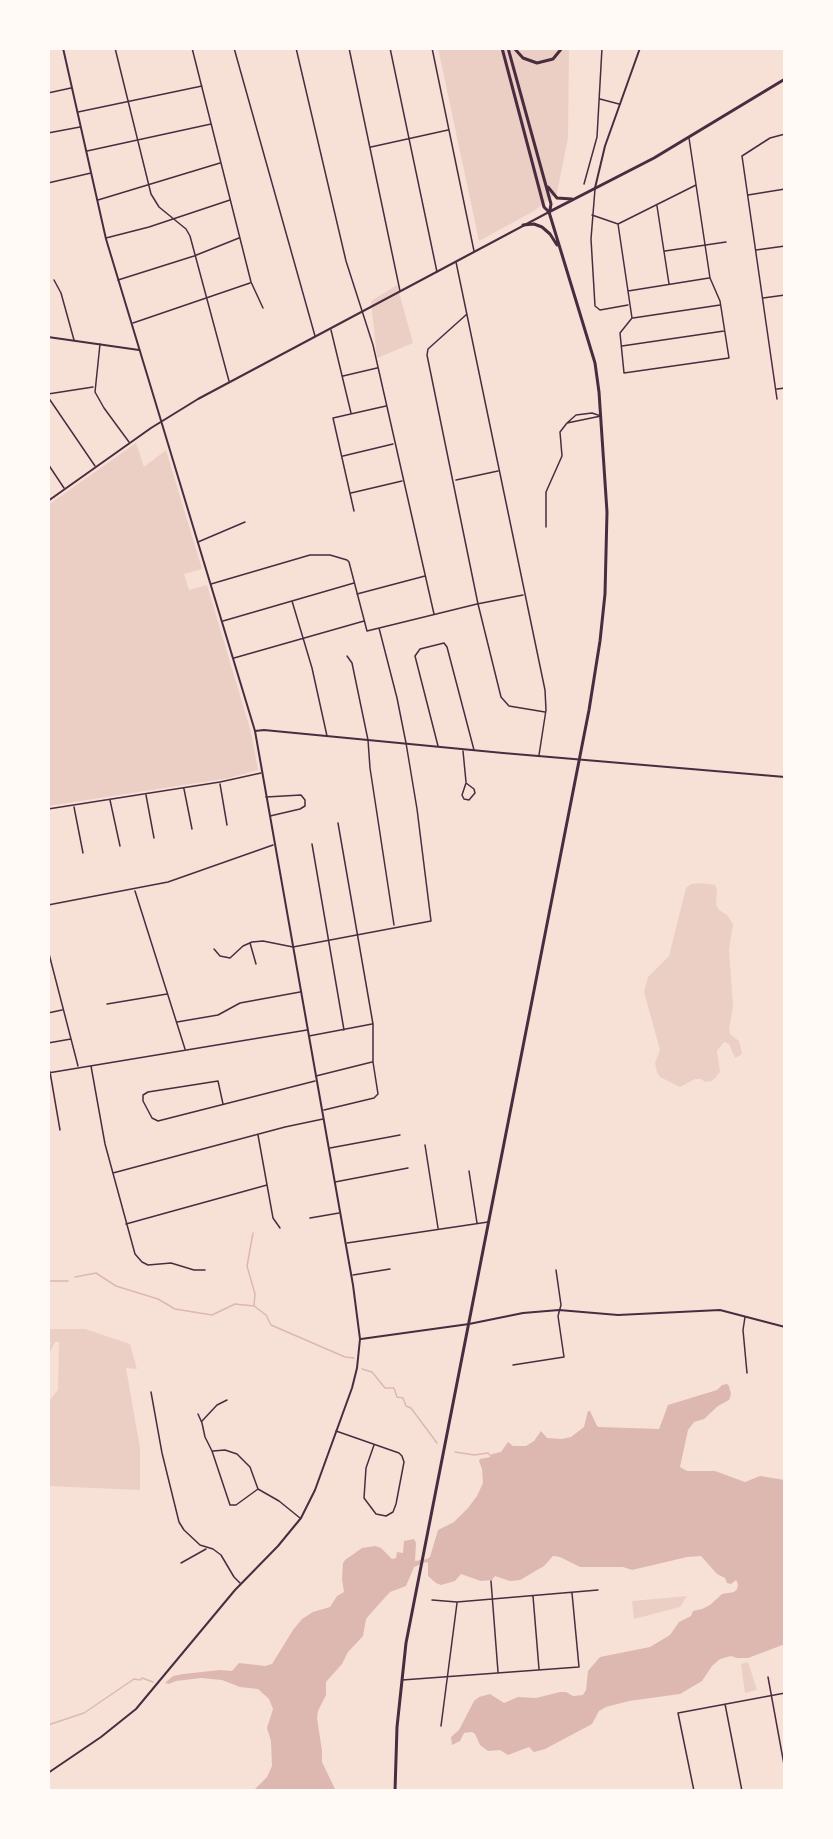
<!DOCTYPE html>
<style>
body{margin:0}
#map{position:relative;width:833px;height:1839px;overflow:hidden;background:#f7e1d7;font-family:Georgia,serif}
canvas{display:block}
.frame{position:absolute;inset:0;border:50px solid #fffaf5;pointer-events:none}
</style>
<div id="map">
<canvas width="833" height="1839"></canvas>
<div class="frame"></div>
</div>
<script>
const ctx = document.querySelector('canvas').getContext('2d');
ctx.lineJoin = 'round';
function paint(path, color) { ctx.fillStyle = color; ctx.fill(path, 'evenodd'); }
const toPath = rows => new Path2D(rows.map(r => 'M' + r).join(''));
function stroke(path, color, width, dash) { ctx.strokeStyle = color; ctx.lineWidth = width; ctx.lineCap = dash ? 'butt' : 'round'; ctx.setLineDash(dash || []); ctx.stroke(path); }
const green = toPath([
 [438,48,569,48,568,138,557,193,534,211,479,241],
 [397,285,413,343,377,358,371,301],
 [136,443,144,467,166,450,202,569,184,574,189,590,207,585,251,732,258,770,229,778,48,806,48,505],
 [699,883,715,885,717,889,716,905,719,910,727,915,733,924,729,949,733,1007,729,1029,730,1034,739,1041,742,1054,735,1058,729,1044,724,1042,717,1051,720,1072,716,1077,712,1081,705,1082,701,1079,695,1079,680,1087,660,1077,657,1072,655,1063,660,1050,644,992,648,977,669,956,686,888,691,884],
 [48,1329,85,1329,130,1344,137,1369,126,1368,140,1448,140,1490,48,1486,48,1402,58,1390,59,1342,55,1342,48,1356,48,1349,51,1343,48,1343],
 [687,1596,680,1607,634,1619,632,1601],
 [748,1662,757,1690,745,1693,741,1664]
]);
const water = toPath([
 [727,1384,729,1386,731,1394,729,1400,718,1406,704,1419,694,1422,688,1430,680,1467,687,1471,715,1471,745,1482,760,1476,785,1480,785,1644,748,1658,737,1658,731,1656,720,1659,712,1666,702,1681,680,1694,629,1701,606,1707,599,1711,592,1724,545,1749,534,1752,529,1747,508,1755,500,1750,488,1751,480,1745,475,1734,472,1732,464,1733,460,1741,452,1745,451,1737,459,1730,474,1701,479,1697,490,1694,504,1703,518,1697,536,1698,560,1692,566,1692,573,1696,583,1695,586,1690,588,1671,600,1657,650,1647,670,1635,679,1622,691,1616,693,1611,702,1609,710,1605,722,1594,734,1592,737,1589,738,1584,736,1580,731,1584,727,1583,725,1578,717,1574,701,1556,687,1557,632,1570,623,1567,580,1567,560,1557,553,1556,544,1566,520,1580,510,1581,495,1576,492,1580,481,1581,461,1574,455,1581,441,1585,436,1583,428,1576,428,1563,426,1562,414,1567,406,1586,390,1592,371,1613,366,1619,363,1636,348,1652,342,1664,326,1682,326,1695,318,1711,317,1718,322,1751,322,1762,335,1789,328,1791,253,1791,267,1777,272,1766,271,1741,267,1728,273,1709,269,1699,258,1689,240,1687,222,1680,201,1678,176,1681,169,1684,165,1683,173,1676,183,1674,220,1670,232,1671,239,1663,265,1666,272,1664,293,1630,302,1619,313,1612,330,1607,337,1596,344,1592,342,1579,343,1563,345,1560,362,1548,375,1546,381,1548,392,1559,396,1558,397,1552,403,1553,404,1541,414,1539,416,1543,415,1561,427,1559,430,1557,438,1530,454,1522,468,1508,477,1496,483,1483,482,1469,479,1461,480,1459,490,1457,492,1454,501,1452,508,1442,513,1446,526,1446,534,1441,541,1431,547,1438,562,1439,571,1437,584,1427,588,1411,590,1411,597,1426,599,1427,659,1429,668,1405,717,1390,722,1385]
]);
const stream = toPath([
 [253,1233,247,1266,255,1294,254,1306],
 [75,1277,96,1273,116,1286,158,1299,175,1309,212,1315,235,1304,254,1306,266,1315,271,1325,345,1357,354,1358],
 [48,1281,68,1281],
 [362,1369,372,1372,385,1388,394,1388,397,1397,403,1398,406,1406,411,1408,437,1443],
 [455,1452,474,1455,488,1453,491,1456],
 [48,1725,84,1713,134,1679,140,1680,142,1678,153,1682]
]);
const minor = toPath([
 [115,48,151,194,159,207,186,229,190,236,229,381],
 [192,48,251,282,263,308],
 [234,48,315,336],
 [296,48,346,261,373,345,434,614],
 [349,48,400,291],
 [390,48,437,272],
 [432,48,474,251],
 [48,93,71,88],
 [600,99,619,104],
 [78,112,202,86],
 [48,133,80,127],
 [371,147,448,130],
 [87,151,211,124],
 [48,183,91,173],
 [584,184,597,137,602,48],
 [595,189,591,239,595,306,600,310,628,305],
 [748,195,785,189],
 [98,200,220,163],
 [657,206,669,284],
 [592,215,618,224,696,185],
 [618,224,632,318,620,333,624,373,729,358,720,301,710,278,689,138],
 [106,238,149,227,230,200],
 [756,250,785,246],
 [665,251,726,242],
 [456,262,545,690,546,710,539,755],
 [54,280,61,293,74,340],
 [118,280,194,256,239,238],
 [628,291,709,278],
 [763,298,785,295],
 [467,314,428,349,427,355,478,604,501,697,509,706,545,712],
 [633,318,720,305],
 [133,323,250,283],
 [331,330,351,413],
 [100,344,95,392,104,408,129,442],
 [622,346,724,331],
 [343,376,377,368],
 [777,389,785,388],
 [48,394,93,387],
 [48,397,95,466],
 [777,399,742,156,770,138,785,134],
 [592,413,601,416,567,423,576,415,592,413],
 [343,456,393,444],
 [48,464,64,488],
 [456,480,498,471],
 [351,493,402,481],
 [354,511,333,418,386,406],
 [546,527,546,492,562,456,560,432,567,423],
 [198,542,245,522],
 [211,584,310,555,330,555,347,560,349,562,367,631,477,604,523,595],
 [357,594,425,576],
 [292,601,312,668,327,736],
 [223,621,354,583],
 [347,656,352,663,368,740,370,768,394,925],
 [234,658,364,621],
 [438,746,415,656,420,649,444,643,447,647,474,750],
 [463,751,466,782],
 [466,783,474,789,475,793,469,800,464,799,462,795,466,783],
 [220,784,227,825],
 [184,789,192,829],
 [146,795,154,838],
 [266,797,301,795,305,800,305,806,300,809,270,816],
 [110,800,120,846],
 [74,807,83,853],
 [48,809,220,782,261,773],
 [312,844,344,1030],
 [135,891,185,1049],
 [48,905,168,882,273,845],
 [250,943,256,964],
 [214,949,220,956,230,958,243,946,252,942,263,941,293,947,431,921,417,809,406,743,397,698,379,628],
 [48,950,78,1066],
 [107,1004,167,994],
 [48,1013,62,1010],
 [177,1022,218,1015,240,1003,300,992],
 [309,1036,372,1024],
 [48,1043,71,1039],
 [91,1066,105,1144,135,1254,142,1262,148,1265,171,1263,194,1270,205,1270],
 [50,1072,60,1130],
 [48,1073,307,1030],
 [316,1076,372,1062],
 [223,1104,218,1081,148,1092,143,1095,143,1101,152,1118,158,1121,315,1081],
 [324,1110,374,1098,378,1094,373,1062,373,1024,338,823],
 [258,1135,273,1218,280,1228],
 [425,1145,438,1228],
 [330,1148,400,1135],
 [469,1171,477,1223],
 [113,1173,285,1127,323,1119],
 [335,1182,408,1168],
 [310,1218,339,1213],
 [126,1224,267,1185],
 [347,1243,488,1222],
 [353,1275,390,1269],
 [745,1317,743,1330,747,1373],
 [513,1365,564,1357,558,1316,561,1305,556,1270],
 [151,1392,162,1453,179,1522,184,1530,200,1545,213,1549,221,1555,234,1577,240,1583],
 [198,1414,202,1423,205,1437,212,1451,230,1505,236,1505,258,1489],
 [202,1421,217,1405,227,1400],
 [336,1431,399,1453,402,1456,404,1462,396,1504,393,1512,386,1516,376,1514,364,1498,366,1468,374,1445],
 [213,1451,225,1450,237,1454,250,1467,258,1489,279,1501,300,1518],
 [181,1563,206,1549],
 [491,1581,498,1672],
 [533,1596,539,1669],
 [432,1600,457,1602,598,1590],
 [768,1677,785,1770],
 [402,1680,579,1667,572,1593],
 [725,1704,742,1791],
 [441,1726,457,1603],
 [694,1791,678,1713,785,1693]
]);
const tertiary = toPath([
 [48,337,139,350],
 [255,731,264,730,503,753,785,777]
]);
const secondary = toPath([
 [595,188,605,146,640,48],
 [48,501,151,428,198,399,549,212],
 [361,1339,469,1324,523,1313,559,1310,618,1315,720,1310,785,1327],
 [48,1773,101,1737,136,1709,235,1590,278,1546,301,1518,315,1490,352,1388,357,1368,360,1339,353,1285,255,731,106,239,63,48]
]);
const primary = toPath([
 [508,48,551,204,550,210],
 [514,48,523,58,537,63,553,59,562,48],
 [548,187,557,198,572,199],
 [549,212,654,158,785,79],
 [523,225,534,224,542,227,550,234,557,245],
 [395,1791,397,1727,406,1643,589,710,600,641,605,594,607,512,599,392,595,363,549,212,544,207,502,48]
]);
paint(green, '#ebcfc5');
paint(water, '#dcb8b0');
stroke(stream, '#dcb8b0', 1.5);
stroke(minor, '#4a2c40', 1.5);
stroke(tertiary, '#4a2c40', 2);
stroke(secondary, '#4a2c40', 2);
stroke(primary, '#4a2c40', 3);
</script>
